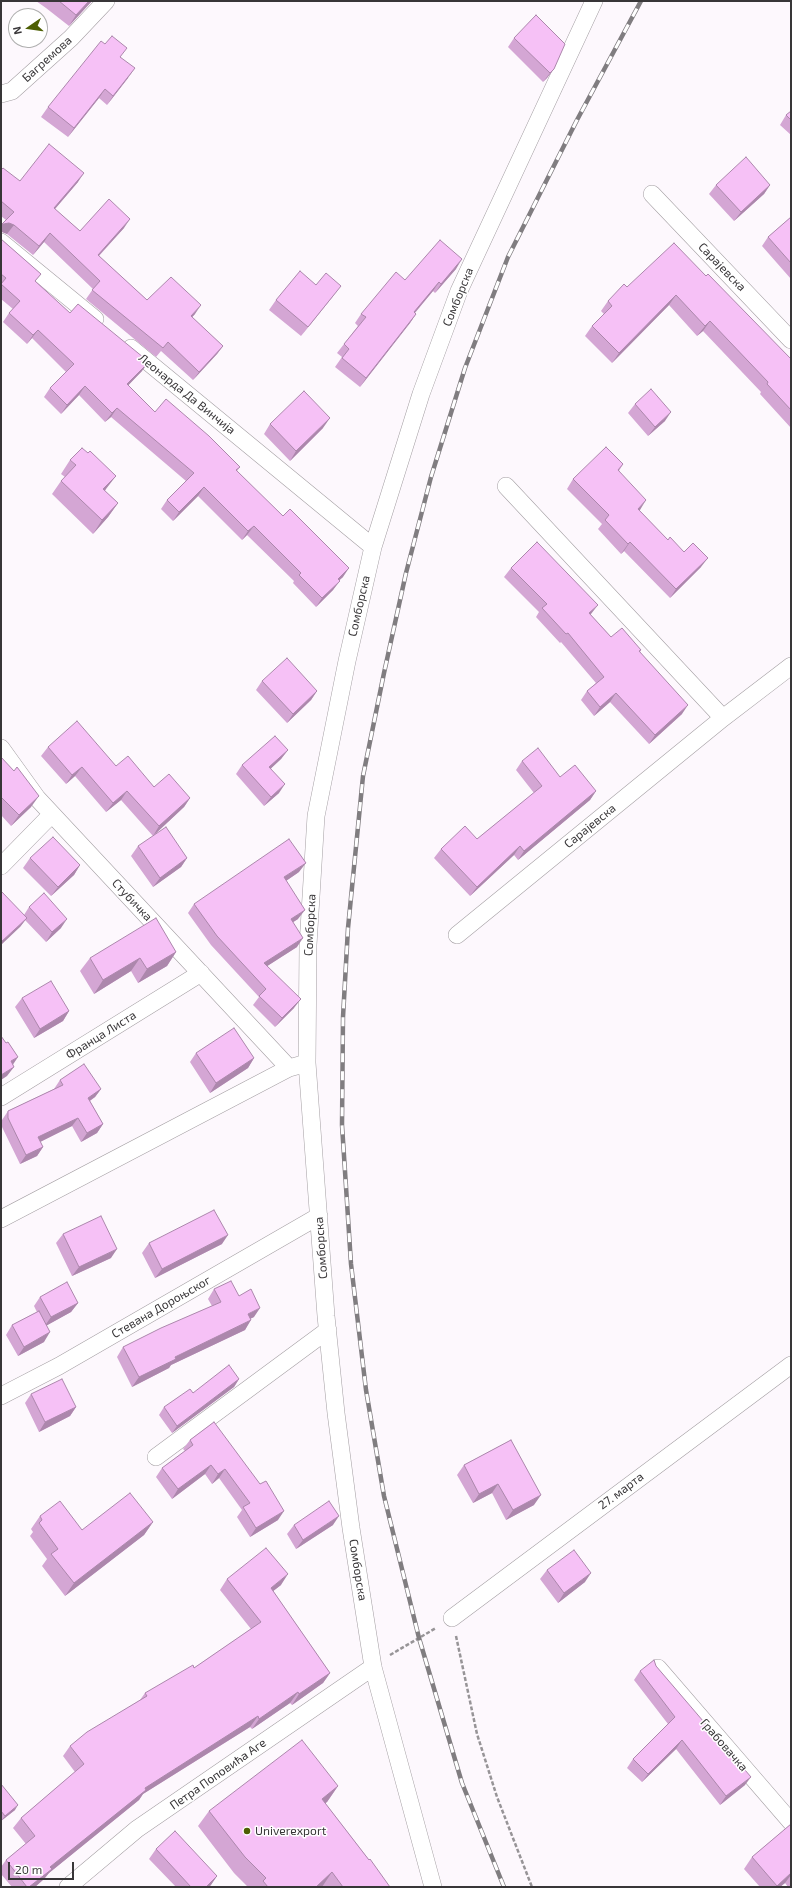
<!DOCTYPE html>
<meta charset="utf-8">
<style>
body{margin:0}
#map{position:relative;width:792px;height:1888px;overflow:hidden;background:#fdf8fd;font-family:"Exo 2",sans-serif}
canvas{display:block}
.frame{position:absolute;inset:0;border:2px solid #383638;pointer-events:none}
.north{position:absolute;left:8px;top:8px;width:40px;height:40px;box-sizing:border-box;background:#fff;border:1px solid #afafaf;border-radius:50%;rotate:257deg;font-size:11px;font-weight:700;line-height:16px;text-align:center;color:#383638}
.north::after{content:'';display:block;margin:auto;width:14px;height:18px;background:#4d5f03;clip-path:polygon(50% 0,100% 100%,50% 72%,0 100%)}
.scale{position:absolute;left:8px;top:1862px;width:66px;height:18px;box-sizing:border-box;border:2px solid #383638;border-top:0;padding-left:5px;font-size:12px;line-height:14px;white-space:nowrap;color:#383638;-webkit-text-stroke:3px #fff;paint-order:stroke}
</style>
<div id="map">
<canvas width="792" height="1888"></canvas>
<div class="frame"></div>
<div class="north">N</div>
<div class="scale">20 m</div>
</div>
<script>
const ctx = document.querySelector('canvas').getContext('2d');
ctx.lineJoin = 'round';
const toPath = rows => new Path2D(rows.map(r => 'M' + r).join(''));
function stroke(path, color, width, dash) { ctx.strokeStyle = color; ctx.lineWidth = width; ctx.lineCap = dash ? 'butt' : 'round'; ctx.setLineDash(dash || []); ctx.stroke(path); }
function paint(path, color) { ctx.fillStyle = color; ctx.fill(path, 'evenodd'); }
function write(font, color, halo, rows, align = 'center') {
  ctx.font = font + ' "Exo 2",sans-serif'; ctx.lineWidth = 3; ctx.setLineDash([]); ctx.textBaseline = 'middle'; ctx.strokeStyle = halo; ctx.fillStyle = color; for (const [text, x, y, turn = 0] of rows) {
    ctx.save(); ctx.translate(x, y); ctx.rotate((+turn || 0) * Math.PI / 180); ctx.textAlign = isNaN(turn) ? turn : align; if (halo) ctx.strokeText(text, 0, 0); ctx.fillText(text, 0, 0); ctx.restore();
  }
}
const path = toPath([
 [456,1636,477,1734,497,1797,532,1887],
 [390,1655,436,1628]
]);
const street = toPath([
 [1,94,12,91,71,38,106,1],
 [652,194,791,340],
 [1,242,95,319],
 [131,348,373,547],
 [506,486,723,718],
 [1,748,37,798,289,1068,307,1063],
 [1,866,52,814],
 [457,935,723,718,791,666],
 [1,1097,201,973],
 [1,1219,289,1068],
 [1,1396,59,1366,319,1216],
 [156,1457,328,1330],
 [452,1618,791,1365],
 [658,1668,791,1822],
 [68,1887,137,1829,373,1667],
 [433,1887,373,1667,351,1528,336,1413,326,1316,307,1063,308,945,316,816,347,661,373,547,421,394,459,291,594,1]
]);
const rail = toPath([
 [504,1887,462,1783,419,1638,384,1496,366,1390,351,1264,342,1125,343,1017,348,928,363,776,384,673,406,573,431,477,465,368,508,257,577,120,641,1]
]);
const wall = toPath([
 [36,1,92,1,69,26,46,8],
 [514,38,554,69,547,78,543,82,508,47],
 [121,57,128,78,107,105,99,98,68,137,41,117,48,107],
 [791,111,791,135,780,125,786,115],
 [1,170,20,181,78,182,55,209,80,231,124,228,99,256,147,300,195,314,192,317,223,346,217,354,193,380,161,351,156,357,86,299,93,289,44,242,33,255,7,234,2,232,6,220,1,216],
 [716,185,770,185,764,194,734,221,709,194],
 [791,217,791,279,762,246,768,237],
 [1,239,41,274,35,281,70,313,142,371,128,385,155,412,240,467,237,471,343,577,339,580,333,590,316,607,293,583,294,581,247,535,242,540,198,496,173,521,161,509,167,500,186,481,111,417,105,422,79,395,61,414,44,397,50,388,66,372,32,338,27,344,3,322,9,313,13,309,1,299],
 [456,269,435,293,433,291,415,313,416,314,410,323,360,387,335,367,342,357,337,353,358,326,355,323,361,314,405,280],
 [706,276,791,359,791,428,760,394,761,392,703,331,697,336,669,305,612,363,585,336,592,326,604,314,601,311,608,301,627,287],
 [316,285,334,295,301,336,269,310,276,300],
 [635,404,665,421,648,436,628,413],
 [270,424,323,428,290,461,264,434],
 [70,460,106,489,105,491,118,503,108,517,93,534,52,494,61,481,65,477,61,474],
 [623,464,619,471,639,510,668,540,684,552,701,567,670,598,624,551,621,554,598,529,602,524,567,489,573,479],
 [511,568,591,614,591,615,611,637,641,650,640,652,682,714,649,744,610,702,594,716,581,700,587,691,596,683,561,642,560,643,536,617,539,612,504,577],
 [262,681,317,691,311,700,287,723,256,690],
 [48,747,116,766,154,787,190,798,184,807,153,836,121,800,106,812,75,776,66,784,41,756],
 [288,750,281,759,271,768,279,793,264,806,236,774,242,765],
 [1,757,31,807,11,826,1,815],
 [522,761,596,791,590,800,518,860,514,855,470,896,434,858,441,849,477,839,534,793,516,770],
 [138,846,187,858,181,867,153,887,131,856],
 [30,858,80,865,74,875,51,896,23,868],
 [299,872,286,881,298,919,293,922,297,947,267,966,294,1008,275,1027,253,1005,259,997,211,945,188,913,194,904],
 [29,907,61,928,46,942,25,920,20,927,24,915],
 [176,952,167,966,138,983,131,971,94,994,80,971,90,958],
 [22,998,69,1011,63,1021,34,1038,15,1007],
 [196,1053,254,1058,248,1068,210,1093,190,1062],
 [60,1080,101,1089,95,1097,90,1101,103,1124,97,1133,81,1142,72,1126,40,1142,43,1147,37,1156,20,1164,2,1127,2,1120,8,1111,54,1089],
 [63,1234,111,1258,72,1276,56,1243],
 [149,1243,222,1244,155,1278,142,1253],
 [214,1289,239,1296,254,1317,251,1318,245,1330,171,1365,169,1368,132,1387,117,1357,123,1347,212,1306,208,1299],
 [40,1297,78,1303,71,1312,47,1325,44,1342,18,1356,6,1335,12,1325,37,1312,34,1306],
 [239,1379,234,1387,172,1433,159,1415,164,1407,193,1393],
 [31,1394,76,1407,70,1416,39,1432,25,1403],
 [214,1422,278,1520,250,1537,237,1517,242,1510,219,1478,212,1484,205,1474,172,1499,156,1477,162,1468,185,1451,183,1449,190,1440],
 [511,1440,534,1505,506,1520,492,1493,473,1503,457,1475,464,1465],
 [40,1516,82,1530,153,1522,144,1535,65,1596,42,1566,47,1559,30,1536,33,1532,31,1529],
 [294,1525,333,1525,296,1549,287,1534],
 [547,1570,585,1582,558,1603,540,1579],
 [227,1579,281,1585,273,1591,330,1673,323,1683,292,1705,290,1703,252,1729,250,1727,143,1794,139,1800,49,1873,44,1879,35,1887,12,1887,1,1874,1,1867,6,1860,26,1844,13,1828,21,1818,75,1772,63,1756,70,1746,140,1700,145,1693,194,1668,251,1629,220,1590],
 [656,1666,745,1785,720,1805,676,1749,642,1782,627,1768,633,1759,668,1724,634,1680,640,1671],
 [1,1784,15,1810,1,1821],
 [338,1786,327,1802,325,1803,390,1887,248,1887,234,1873,198,1826,209,1811],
 [791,1824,791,1887,788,1887,785,1883,780,1887,760,1887,744,1869,752,1857],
 [156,1849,217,1876,209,1887,176,1887,149,1859]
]);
const shadedWall = toPath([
 [89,1,92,1,69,26,76,15],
 [135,68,128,78,107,105,113,96],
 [554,69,547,78,543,82,550,73],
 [105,89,99,98,68,137,74,128],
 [84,173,78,182,48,217,54,208],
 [770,185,764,194,734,221,741,212],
 [130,219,124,228,91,264,98,255],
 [9,223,14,225,7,234,2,232,1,232,1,226,3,224],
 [50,233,44,242,33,255,39,246],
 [462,259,456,269,435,293,441,284],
 [439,282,433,291,407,322,414,312],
 [341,286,334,295,301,336,308,327],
 [676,295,669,305,612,363,619,353],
 [201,305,195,314,185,325,191,316],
 [416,314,410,323,360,387,366,378],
 [710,321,703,331,697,336,705,326],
 [38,330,32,338,27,344,33,335],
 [223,346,217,354,193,380,199,372],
 [149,362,142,371,121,393,127,384],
 [85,386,79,395,61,414,67,405],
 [117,408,111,417,105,422,112,413],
 [671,412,665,421,648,436,655,427],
 [330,418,323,428,290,461,296,451],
 [116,476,106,489,94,502,103,489],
 [204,487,198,496,173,521,179,512],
 [646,500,640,510,631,518,638,509],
 [118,503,108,517,93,534,102,520],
 [254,526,247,535,242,540,248,531],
 [630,542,624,551,621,554,628,544],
 [708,558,701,567,670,598,676,589],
 [349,568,343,577,331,588,338,579],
 [340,581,333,590,316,607,322,598],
 [598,605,591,614,583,622,589,613],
 [317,691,311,700,287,723,293,714],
 [616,693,610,702,594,716,600,707],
 [688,705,682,714,649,744,655,735],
 [288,750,281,759,263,776,269,767],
 [82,767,75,776,66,784,72,775],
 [285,784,279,793,264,806,271,797],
 [127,791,121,800,106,812,113,803],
 [596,791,590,800,518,860,524,851],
 [39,796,31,807,11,826,19,815],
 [190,798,184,807,153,836,159,826],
 [520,846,514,855,470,896,477,887],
 [187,858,181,867,153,887,160,878],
 [306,863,299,872,277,887,284,877],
 [80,865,74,875,51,896,58,887],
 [305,910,298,919,284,928,291,919],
 [27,918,20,927,1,945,1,942],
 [67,919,61,928,46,942,52,932],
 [303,938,297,947,258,972,264,963],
 [176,952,167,966,138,983,147,969],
 [140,958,131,971,94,994,103,980],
 [301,999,294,1008,275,1027,282,1018],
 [69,1011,63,1021,34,1038,40,1029],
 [18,1057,12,1066,11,1061],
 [254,1058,248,1068,210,1093,216,1083],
 [14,1067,7,1076,1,1080,1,1075],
 [101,1089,95,1097,82,1106,88,1098],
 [78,1118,72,1126,32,1146,38,1137],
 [103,1124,97,1133,81,1142,87,1133],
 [43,1147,37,1156,20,1164,26,1155],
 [228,1235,222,1244,155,1278,162,1269],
 [117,1249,111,1258,72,1276,79,1267],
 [78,1303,71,1312,44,1327,51,1317],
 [260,1308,254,1317,242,1323,248,1314],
 [251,1320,245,1330,171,1365,169,1368,132,1387,139,1377,175,1357],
 [50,1332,44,1342,18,1356,24,1347],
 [239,1379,234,1387,172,1433,177,1426],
 [76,1407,70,1416,39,1432,45,1422],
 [211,1465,205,1474,172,1499,178,1489],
 [225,1469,219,1478,212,1484,218,1474],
 [498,1484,492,1493,473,1503,479,1494],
 [541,1495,534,1505,506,1520,513,1510],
 [284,1511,278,1520,250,1537,256,1528],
 [339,1516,333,1525,296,1549,303,1540],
 [153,1522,144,1535,65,1596,74,1583],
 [591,1573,585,1582,558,1603,564,1593],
 [288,1574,281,1585,263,1599,271,1588],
 [330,1673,323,1683,292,1705,299,1694],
 [298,1692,290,1703,252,1729,259,1719],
 [258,1716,250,1727,143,1794,139,1800,49,1873,44,1879,35,1887,29,1887,50,1867,145,1788],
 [682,1740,676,1749,642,1782,648,1774],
 [751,1777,745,1785,720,1805,726,1796],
 [338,1786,327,1802,311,1814,322,1799],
 [18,1805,15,1810,1,1821,5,1816],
 [332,1872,322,1887,316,1887],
 [791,1873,791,1875,785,1883,780,1887,776,1887],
 [217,1876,211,1885,209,1887,206,1887]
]);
const building = toPath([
 [59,1,89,1,76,15,59,1],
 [536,15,565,44,554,69,550,73,514,38,536,15],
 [112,36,127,48,120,57,135,68,113,96,105,89,74,128,48,107,101,41,105,44,112,36],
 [791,111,791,120,786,115,791,111],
 [49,144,84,173,54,208,80,231,109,199,130,219,98,255,147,300,171,277,201,305,191,316,223,346,199,372,168,342,163,348,92,290,100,281,50,233,39,246,14,225,9,223,3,224,1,226,1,225,14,212,1,201,1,170,3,168,20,181,49,144],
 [746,157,770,185,741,212,716,185,746,157],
 [791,217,791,263,768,237,791,217],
 [1,239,41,274,35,281,70,313,78,304,149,362,127,384,155,412,166,399,209,436,240,467,236,470,283,516,290,509,349,568,338,579,340,581,322,598,299,575,301,573,254,526,248,531,204,487,179,512,167,500,194,473,117,408,112,413,85,386,67,405,50,388,74,364,38,330,33,335,9,313,20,301,1,284,6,278,1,274,1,239],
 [440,240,462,259,441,284,439,282,414,312,416,314,366,378,342,358,349,349,344,344,366,317,361,314,396,272,405,280,440,240],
 [674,243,706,276,708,274,791,359,791,410,767,384,768,382,710,321,705,326,676,295,619,353,592,326,612,306,608,301,624,284,627,287,674,243],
 [300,271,316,285,326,273,341,286,308,327,276,300,300,271],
 [651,389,671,412,655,427,635,404,651,389],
 [304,391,330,418,296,451,270,424,304,391],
 [606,447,623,464,618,470,646,500,638,509,668,540,670,537,684,552,693,543,708,558,676,589,630,542,628,544,605,520,609,515,573,479,606,447],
 [82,448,88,453,90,451,116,476,103,489,118,503,102,520,61,481,76,465,70,460,82,448],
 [537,542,598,605,589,613,611,637,622,628,641,650,639,651,688,705,655,735,616,693,600,707,587,691,604,677,568,633,566,634,542,608,547,604,511,568,537,542],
 [287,658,317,691,293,714,262,681,287,658],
 [77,721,116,766,128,756,154,787,169,774,190,798,159,826,127,791,113,803,82,767,72,775,48,747,77,721],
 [275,736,288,750,269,767,285,784,271,797,242,765,275,736],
 [538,748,560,777,575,765,596,791,524,851,520,846,477,887,441,849,465,826,477,839,542,786,522,761,538,748],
 [1,757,14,771,17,767,39,796,19,815,1,797,1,757],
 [166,827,187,858,160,878,138,846,166,827],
 [53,837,80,865,58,887,30,858,53,837],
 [289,839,306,863,284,877,305,910,291,919,303,938,264,963,301,999,282,1018,259,996,266,989,217,936,194,904,289,839],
 [1,891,27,918,1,942,1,891],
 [44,893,67,919,52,932,29,907,44,893],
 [156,918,176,952,147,969,140,958,103,980,90,958,156,918],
 [51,981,69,1011,40,1029,22,998,51,981],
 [234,1028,254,1058,216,1083,196,1053,234,1028],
 [1,1036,6,1043,8,1042,18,1057,11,1061,14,1067,1,1075,1,1036],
 [84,1064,101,1089,88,1098,103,1124,87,1133,78,1118,38,1137,43,1147,26,1155,8,1118,8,1111,63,1085,60,1080,84,1064],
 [214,1210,228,1235,162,1269,149,1243,214,1210],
 [101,1216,117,1249,79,1267,63,1234,101,1216],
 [231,1281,239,1296,251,1289,260,1308,248,1314,251,1320,175,1357,176,1359,139,1377,123,1347,161,1328,221,1302,214,1289,231,1281],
 [67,1282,78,1303,51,1317,40,1297,67,1282],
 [39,1311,50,1332,24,1347,12,1325,39,1311],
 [229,1365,239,1379,177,1426,164,1407,190,1389,193,1393,229,1365],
 [62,1379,76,1407,45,1422,31,1394,62,1379],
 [214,1422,260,1484,266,1481,284,1511,256,1528,243,1507,250,1503,225,1469,218,1474,211,1465,178,1489,162,1468,193,1445,190,1440,214,1422],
 [511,1440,541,1495,513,1510,498,1484,479,1494,464,1465,511,1440],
 [130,1493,153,1522,74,1583,51,1554,58,1549,39,1523,42,1520,40,1516,60,1501,82,1530,130,1493],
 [329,1501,339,1516,303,1540,294,1525,329,1501],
 [266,1548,288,1574,271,1588,330,1673,299,1694,298,1692,259,1719,258,1716,145,1788,146,1790,50,1867,52,1869,29,1887,27,1887,6,1860,35,1836,21,1818,84,1764,70,1746,87,1732,147,1696,145,1693,193,1665,194,1668,261,1622,227,1579,266,1548],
 [574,1550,591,1573,564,1593,547,1570,574,1550],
 [654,1660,656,1666,751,1777,726,1796,682,1740,648,1774,633,1759,675,1717,640,1671,654,1660],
 [302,1740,338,1786,322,1799,369,1860,370,1859,390,1887,343,1887,332,1872,316,1887,268,1887,263,1881,266,1878,245,1857,209,1811,302,1740],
 [1,1784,18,1805,5,1816,1,1811,1,1784],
 [791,1824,791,1873,777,1886,752,1857,791,1824],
 [175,1831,217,1876,206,1887,191,1887,156,1849,175,1831]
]);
const markers = [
 [247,1831,4,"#4d5f03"]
];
const streetNames = [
 ["Багремова",47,59,-42],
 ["Сарајевска",722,267,46],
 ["Сомборска",458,297,-68],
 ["Леонарда Да Винчија",187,394,39],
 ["Сомборска",359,606,-77],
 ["Сарајевска",590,826,-39],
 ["Стубичка",132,900,47],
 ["Сомборска",310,925,-87],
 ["Франца Листа",101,1035,-32],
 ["Сомборска",321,1248,-94],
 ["Стевана Дороњског",161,1307,-30],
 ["27. марта",621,1491,-37],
 ["Сомборска",358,1570,81],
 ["Грабовачка",724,1745,49],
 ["Петра Поповића Аге",218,1774,-35]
];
const poiNames = [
 ["Univerexport",255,1831]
];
stroke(street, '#a49fa3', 18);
stroke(path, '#979497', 2.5, [4, 2]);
stroke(street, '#fff', 17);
stroke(rail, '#807d80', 4.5);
stroke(rail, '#fff', 3, [9]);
paint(wall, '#d4a6d4');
paint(shadedWall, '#ac87ac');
paint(building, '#f6c1f6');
stroke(building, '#ac87ac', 1);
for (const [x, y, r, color] of markers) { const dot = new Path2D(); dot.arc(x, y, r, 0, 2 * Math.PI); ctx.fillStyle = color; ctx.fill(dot); stroke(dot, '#fff', 1.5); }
write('12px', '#383638', '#fff', streetNames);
write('12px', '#383638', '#fff', poiNames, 'left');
</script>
